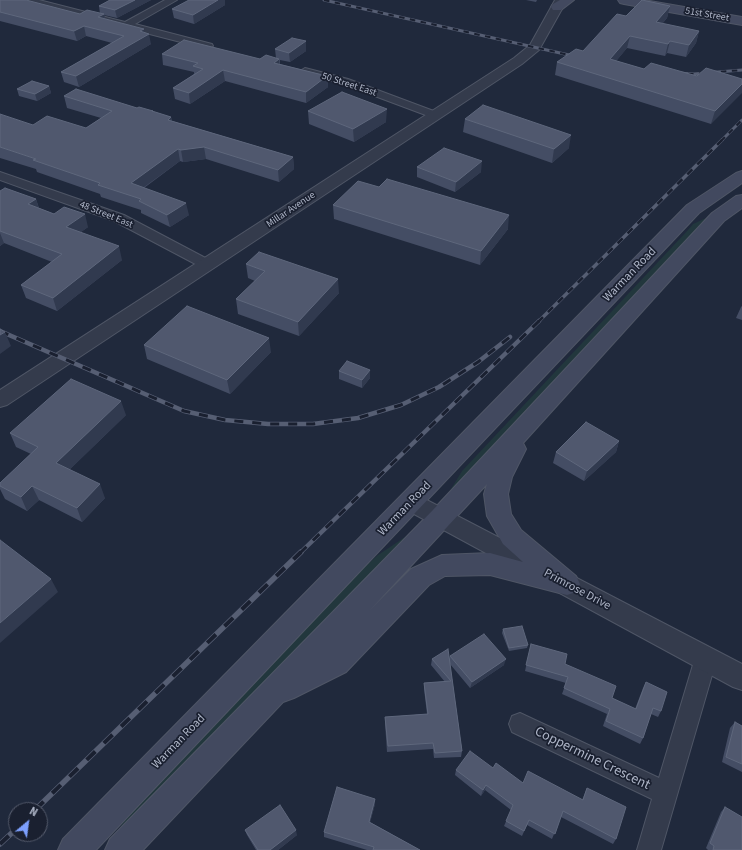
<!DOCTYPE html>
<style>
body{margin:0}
#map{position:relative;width:742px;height:850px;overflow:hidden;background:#20293c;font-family:"Source Sans 3",sans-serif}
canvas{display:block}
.north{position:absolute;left:8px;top:802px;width:40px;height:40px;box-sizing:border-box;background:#1a2030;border:1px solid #565c6d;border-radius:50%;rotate:29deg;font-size:11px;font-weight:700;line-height:16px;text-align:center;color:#afb6c8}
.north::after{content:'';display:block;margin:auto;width:14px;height:18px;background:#7da0ff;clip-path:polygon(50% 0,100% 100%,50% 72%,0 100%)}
</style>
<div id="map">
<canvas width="742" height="850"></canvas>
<div class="north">N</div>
</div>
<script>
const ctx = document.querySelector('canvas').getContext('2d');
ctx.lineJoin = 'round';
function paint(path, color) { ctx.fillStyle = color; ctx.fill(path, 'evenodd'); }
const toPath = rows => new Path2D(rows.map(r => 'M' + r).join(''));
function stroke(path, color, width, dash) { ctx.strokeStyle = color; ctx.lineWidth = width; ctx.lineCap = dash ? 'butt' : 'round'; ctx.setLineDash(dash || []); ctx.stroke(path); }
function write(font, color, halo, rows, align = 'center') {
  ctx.font = font + ' "Source Sans 3",sans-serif'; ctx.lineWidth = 3.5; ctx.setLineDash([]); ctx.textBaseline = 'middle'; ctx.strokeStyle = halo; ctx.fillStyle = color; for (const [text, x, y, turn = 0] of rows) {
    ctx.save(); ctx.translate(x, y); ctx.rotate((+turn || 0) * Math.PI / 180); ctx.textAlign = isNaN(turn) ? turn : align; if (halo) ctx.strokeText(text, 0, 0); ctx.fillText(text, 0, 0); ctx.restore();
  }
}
const green = toPath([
 [706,218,708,219,455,491,451,489,462,471,688,230,693,224],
 [411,533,112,841,124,821,158,782,360,571,378,555]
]);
const minor = toPath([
 [23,0,39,0,125,22,165,0,177,0,135,24,212,44,213,46,208,49,25,2,23,0],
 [305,68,348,79,439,113,441,115,439,117,431,117,340,83,301,73,300,71,305,68],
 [0,172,124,215,213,262,215,265,213,268,208,269,203,268,114,221,0,180,0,172],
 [706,648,714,651,717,658,661,850,637,850,652,799,512,732,509,724,512,716,520,713,659,778,695,658,698,651,706,648]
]);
const tertiary = toPath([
 [555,0,567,0,539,50,522,64,7,405,0,407,0,390,514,58,530,45,555,0],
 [411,493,419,496,742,664,742,690,733,687,403,508,400,502,403,496,411,493]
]);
const secondary = toPath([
 [560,0,574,0,561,10,553,10,551,7,553,4,560,0],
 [618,0,644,0,742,17,742,25,624,4,620,3,618,0],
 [742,171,742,183,699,213,96,850,58,850,63,839,687,205,736,173,742,171],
 [742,195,742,208,724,221,523,443,526,449,512,477,508,494,511,514,521,530,576,576,580,584,576,592,567,595,490,575,445,576,429,585,346,672,294,698,283,702,143,850,105,850,110,839,432,511,712,213,736,196,742,195],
 [487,484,484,494,487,516,503,544,523,562,490,553,442,555,411,569,369,611,487,484]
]);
const railFar3 = toPath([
 [324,0,578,57],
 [677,73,694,74,742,70],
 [721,141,742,120]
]);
const railFar2 = toPath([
 [538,322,722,140]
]);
const railFar1 = toPath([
 [0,331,184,411,225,420,268,424,313,424,358,418,401,405,439,387,478,362,510,337],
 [300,553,539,321]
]);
const rail = toPath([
 [35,810,301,552],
 [0,844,16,829]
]);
const wall = toPath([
 [0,0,80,14,100,14,99,6,110,0,151,0,117,18,104,15,105,19,144,33,151,44,79,87,64,82,61,72,112,43,86,36,77,41,0,21],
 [526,0,537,0,536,2],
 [225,5,194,24,174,18,172,9],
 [670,6,667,18,662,24,699,31,696,43,686,57,667,53,665,56,627,48,616,61,644,69,697,76,742,79,711,124,555,75,557,62,583,51,626,16],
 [275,49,306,51,290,62,280,60,280,64,327,76,328,87,306,103,225,81,190,104,175,99,173,88,194,74,194,72,163,65,162,54,260,59,276,58],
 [49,86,51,93,37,101,19,96,17,89],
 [64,96,137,108,171,117,172,121,293,157,294,169,279,182,206,159,183,162,180,161,144,188,189,215,170,227,141,213,141,210,101,197,100,194,37,172,36,169,0,158,0,115,33,125,86,128,101,118,67,108],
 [308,111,386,122,354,142,309,124],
 [465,119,569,148,552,163,463,132],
 [417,167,481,172,455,192,417,177],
 [0,191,36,199,39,208,88,227,81,232,122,260,57,311,26,298,21,285,52,262,4,243,0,246],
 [333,205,508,229,480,265,334,219],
 [246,264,339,293,299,336,238,314,236,299,255,281,248,278],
 [742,306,742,320,736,318,741,307],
 [144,345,271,352,230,394,147,359],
 [370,370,370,378,362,388,339,379,339,371],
 [126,415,69,470,105,498,82,522,39,500,27,511,5,499,0,489,0,483,31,454,16,447,10,433],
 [619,441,616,452,584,481,553,463,556,452],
 [503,629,528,645,527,648,509,651,502,633],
 [531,644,565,664,612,698,635,709,643,688,646,682,661,711,658,717,651,714,643,738,640,744,603,726,607,714,562,694,566,683,525,671],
 [450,656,504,665,470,688,450,664,462,751,461,757,434,758,433,749,387,752,385,723,385,717,427,714,424,689,424,683,445,682,431,665,432,659,449,660],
 [735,722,742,726,742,772,722,762,730,728],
 [493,768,523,783,582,800,587,788,616,839,613,844,561,817,552,839,527,825,522,836,504,826,511,810,485,790,481,796,455,775,456,770],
 [375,799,375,804,370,822,420,850,367,850,324,837,324,832],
 [725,807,742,850,708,850,706,848,721,812],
 [245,830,297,835,278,850,256,850,247,835]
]);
const shadedWall = toPath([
 [135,0,151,0,117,18,115,10],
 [218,0,225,0,225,5,194,24,193,15],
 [670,6,667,18,653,34,656,22],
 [104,14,106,24,98,17],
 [84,26,86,36,77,41,74,31],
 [144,29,145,36,149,34,151,44,79,87,76,76],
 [699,31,696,43,686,57,689,45],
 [630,36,627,48,608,71,610,59],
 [306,41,306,51,290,62,289,53],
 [670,41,667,53,665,56,668,44],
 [279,59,280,69,274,63],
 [223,70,225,81,190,104,189,93],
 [327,76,328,87,306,103,306,92],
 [742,84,742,93,711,124,715,111],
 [49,86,51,93,37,101,35,94],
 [387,109,386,122,354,142,353,129],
 [171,117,173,129,168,120],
 [571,135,569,148,552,163,554,149],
 [204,147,206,159,183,162,181,150],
 [178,149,180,161,133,195,131,183],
 [293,157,294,169,279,182,278,170],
 [482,161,481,172,455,192,456,182],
 [36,199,40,212,28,204],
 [186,203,189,215,170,227,167,215],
 [85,214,88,227,70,240,66,227],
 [509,215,508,229,480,265,481,251],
 [0,233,4,243,0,246],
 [119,246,122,260,57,311,53,298],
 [338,279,339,293,299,336,298,322],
 [5,332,11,346,0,354,0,335],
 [269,338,271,352,230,394,227,380],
 [370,370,370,378,362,388,362,380],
 [121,401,126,415,62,477,56,463],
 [619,441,616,452,584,481,587,471],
 [100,484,105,498,82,522,77,508],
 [32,486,39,500,27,511,21,497],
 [51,579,58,592,0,643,0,623],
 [506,659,504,665,470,688,472,682],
 [486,785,485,790,481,796,483,790],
 [375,799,375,804,369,827,369,822],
 [296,830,297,835,278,850,270,850]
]);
const building = toPath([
 [0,0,26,0,80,14,87,10,104,14,98,17,144,29,140,31,149,34,76,76,61,72,124,36,84,26,74,31,0,12,0,0],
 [110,0,135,0,115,10,99,6,110,0],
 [189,0,218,0,193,15,172,9,189,0],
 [642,0,670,6,656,22,699,31,689,45,670,41,668,44,630,36,610,59,644,69,651,63,697,76,706,68,742,79,742,84,715,111,557,62,576,49,583,51,617,14,626,16,642,0],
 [292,38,306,41,289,53,275,49,292,38],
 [184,40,260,59,266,55,279,59,274,63,327,76,306,92,223,70,189,93,173,88,203,69,193,66,198,63,162,54,184,40],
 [32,81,49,86,35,94,17,89,32,81],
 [76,89,137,108,139,107,153,111,152,111,171,117,168,120,293,157,278,170,204,147,181,150,178,149,131,183,186,203,167,215,139,201,141,199,98,185,100,183,33,160,36,159,0,147,0,114,33,125,47,116,86,128,112,111,64,96,76,89],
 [342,92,387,109,353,129,308,111,342,92],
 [483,105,571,135,554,149,465,119,483,105],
 [444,148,482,161,456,182,417,167,444,148],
 [387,179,509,215,481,251,333,205,358,181,379,187,387,179],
 [5,188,36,199,28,204,54,214,64,207,85,214,66,227,119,246,53,298,21,285,62,254,0,231,0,191,5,188],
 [259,252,338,279,298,322,236,299,265,271,246,264,259,252],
 [187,306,269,338,227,380,144,345,187,306],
 [0,329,5,332,0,335,0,329],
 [347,361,370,370,362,380,339,371,347,361],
 [71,379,121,401,56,463,100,484,77,508,32,486,21,497,0,486,0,483,38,447,10,433,71,379],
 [586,422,619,441,587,471,556,452,586,422],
 [0,540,51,579,0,623,0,540],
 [522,626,528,645,509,648,503,629,522,626],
 [484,634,506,659,472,682,450,656,484,634],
 [531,644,567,654,565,664,616,686,612,698,636,709,646,682,667,692,661,711,653,708,643,738,606,721,610,709,564,688,568,677,526,665,531,644],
 [448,649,462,751,435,753,433,743,388,746,385,717,428,714,424,683,451,681,432,659,448,649],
 [735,722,742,726,742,764,726,757,735,722],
 [470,751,493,768,496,763,523,783,528,771,583,800,587,788,626,807,616,839,563,811,555,834,529,820,524,831,506,821,513,805,486,785,483,790,456,770,470,751],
 [337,787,375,799,369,822,420,850,373,850,374,847,324,832,337,787],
 [280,805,296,830,270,850,258,850,245,830,280,805],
 [725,807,742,817,742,850,713,850,714,846,710,843,725,807]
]);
const farStreetnames = [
 ["51st Street",707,15,10],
 ["50 Street East",349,85,18],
 ["Millar Avenue",291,210,-34],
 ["48 Street East",106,215,22]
];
const streetNames = [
 ["Warman Road",630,275,-46],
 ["Warman Road",405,509,-46],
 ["Primrose Drive",577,590,28],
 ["Warman Road",179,742,-46]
];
const nearStreetnames = [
 ["Coppermine Crescent",592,759,26]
];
paint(green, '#22373d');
stroke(minor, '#4f5666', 2);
stroke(tertiary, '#4f5666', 2);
stroke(secondary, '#4f5666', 2);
paint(minor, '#343b4c');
paint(tertiary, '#343b4c');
paint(secondary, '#42495f');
stroke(railFar3, '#565e73', 3);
stroke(railFar2, '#565e73', 3.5);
stroke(railFar1, '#565e73', 4.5);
stroke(rail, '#565e73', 5.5);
stroke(railFar3, '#1a2030', 2, [5.5]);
stroke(railFar2, '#1a2030', 2.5, [7]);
stroke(railFar1, '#1a2030', 3, [9]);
stroke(rail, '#1a2030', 4, [12]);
paint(wall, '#444d64');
paint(shadedWall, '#313a4f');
paint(building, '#50586e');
stroke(building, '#5e677c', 1);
write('10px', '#afb6c8', '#1a2030', farStreetnames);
write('12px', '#afb6c8', '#1a2030', streetNames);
write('14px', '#afb6c8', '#1a2030', nearStreetnames);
</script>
